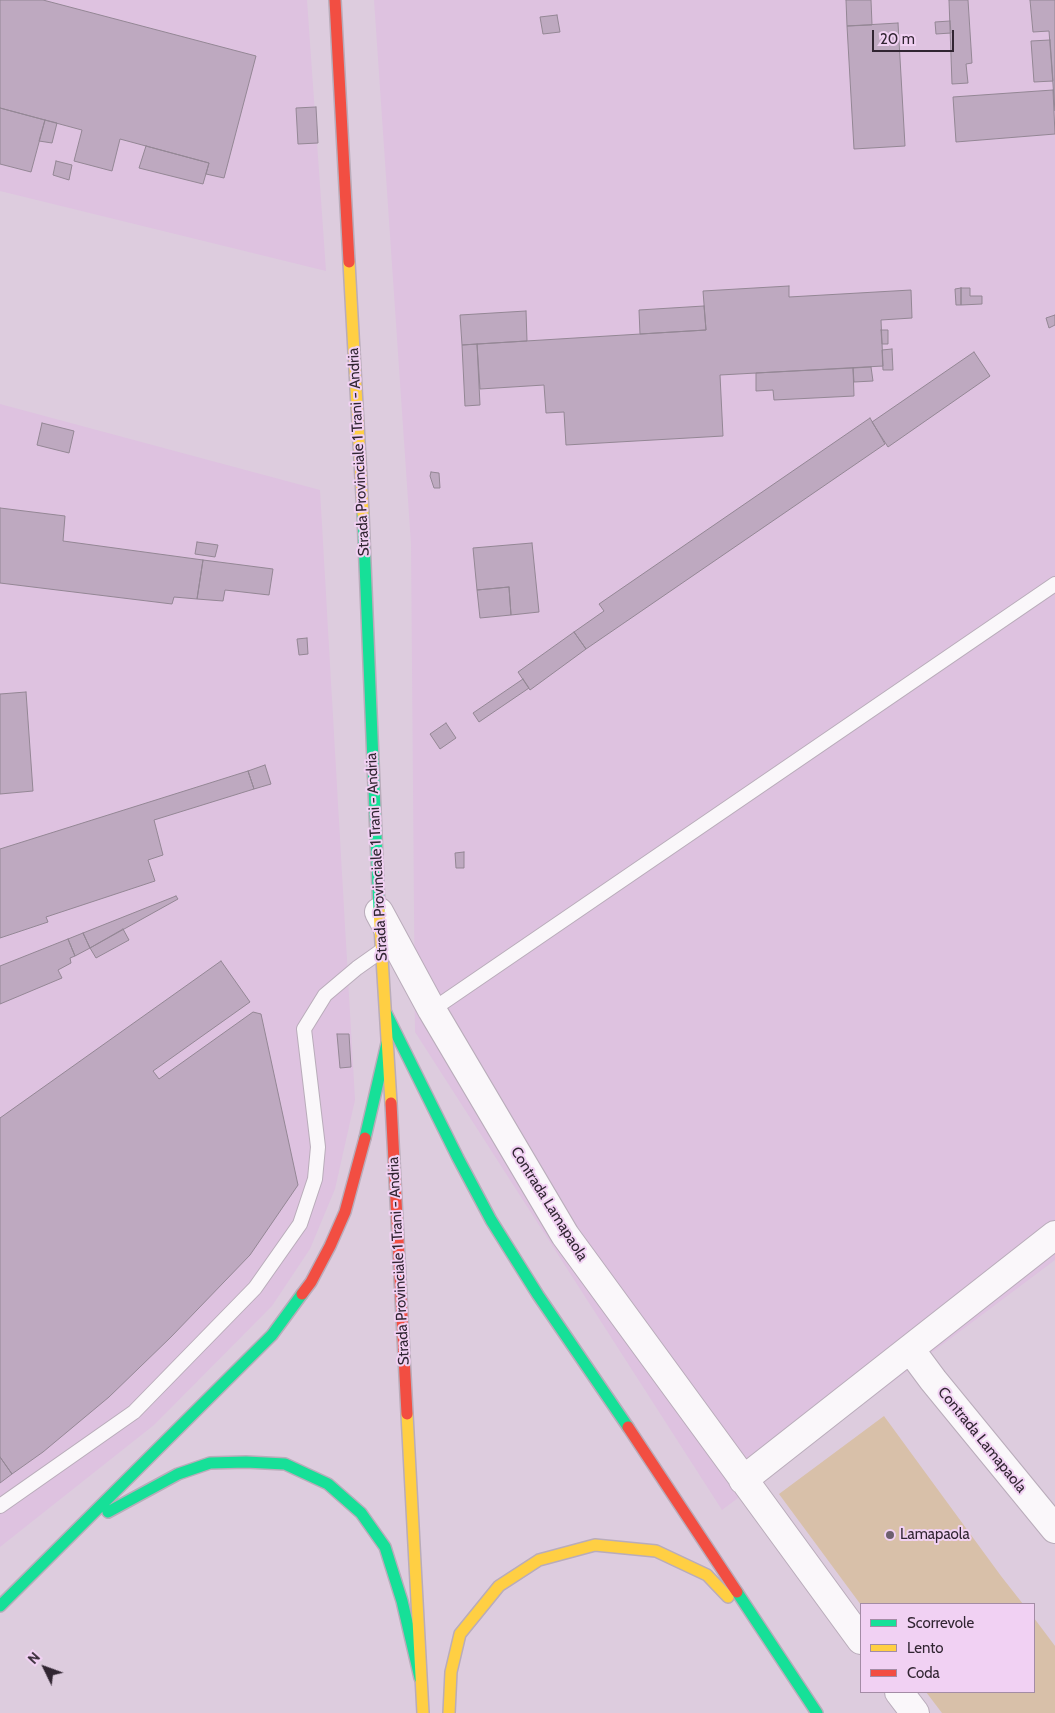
<!DOCTYPE html>
<style>
body{margin:0}
#map{position:relative;width:1055px;height:1713px;overflow:hidden;background:#ddccde;font-family:Cabin,sans-serif}
canvas{display:block}
.legend{position:absolute;left:860px;top:1603px;width:175px;height:90px;box-sizing:border-box;background:#f1d1f3;border:1px solid #a48ca6;margin:0;padding:6px 9px;list-style:none;font-size:15px;color:#312532}
.legend li{display:flex;align-items:center;gap:10px;height:25px}
.legend b{width:25px;border:1px solid #a48ca6}
.north{position:absolute;left:20px;top:1643px;width:50px;height:50px;-webkit-text-stroke:4px #f1d1f3;paint-order:stroke;rotate:312deg;font-size:14px;font-weight:700;line-height:20px;text-align:center;color:#312532}
.north::after{content:'';display:block;margin:auto;width:18px;height:22px;background:#312532;clip-path:polygon(50% 0,100% 100%,50% 72%,0 100%)}
.scale{position:absolute;left:872px;top:30px;width:82px;height:22px;box-sizing:border-box;border:2px solid #312532;border-top:0;padding-left:6px;font-size:15px;line-height:18px;white-space:nowrap;color:#312532;-webkit-text-stroke:4px #f1d1f3;paint-order:stroke}
</style>
<div id="map">
<canvas width="1055" height="1713"></canvas>
<ul class="legend">
<li><b style="height:6px;background:#16e098"></b>Scorrevole</li>
<li><b style="height:6px;background:#ffcf43"></b>Lento</li>
<li><b style="height:6px;background:#f24e42"></b>Coda</li>
</ul>
<div class="north">N</div>
<div class="scale">20 m</div>
</div>
<script>
const ctx = document.querySelector('canvas').getContext('2d');
ctx.lineJoin = 'round';
function paint(path, color) { ctx.fillStyle = color; ctx.fill(path, 'evenodd'); }
const toPath = rows => new Path2D(rows.map(r => 'M' + r).join(''));
function stroke(path, color, width, dash) { ctx.strokeStyle = color; ctx.lineWidth = width; ctx.lineCap = dash ? 'butt' : 'round'; ctx.setLineDash(dash || []); ctx.stroke(path); }
function write(font, color, halo, rows, align = 'center') {
  ctx.font = font + ' Cabin,sans-serif'; ctx.lineWidth = 4; ctx.setLineDash([]); ctx.textBaseline = 'middle'; ctx.strokeStyle = halo; ctx.fillStyle = color; for (const [text, x, y, turn = 0] of rows) {
    ctx.save(); ctx.translate(x, y); ctx.rotate((+turn || 0) * Math.PI / 180); ctx.textAlign = isNaN(turn) ? turn : align; if (halo) ctx.strokeText(text, 0, 0); ctx.fillText(text, 0, 0); ctx.restore();
  }
}
const built = toPath([
 [0,0,307,0,326,271,0,191],
 [374,0,1055,0,1055,1260,722,1510,415,1032,411,544],
 [0,404,320,490,355,1100,335,1189,310,1249,272,1306,154,1425,0,1547]
]);
const green = toPath([
 [884,1416,1001,1576,1023,1604,861,1605,779,1494],
 [1034,1618,1055,1646,1055,1713,942,1713,926,1692,1034,1692]
]);
const building = toPath([
 [0,0,43,0,256,56,224,178,206,174,209,163,120,139,112,171,74,161,82,130,0,108,0,0],
 [846,0,871,0,872,25,847,26,846,0],
 [949,0,968,0,972,63,966,64,968,83,952,84,949,0],
 [1030,0,1055,0,1055,111,1049,31,1033,32,1030,0],
 [557,15,560,32,543,34,540,17,557,15],
 [950,21,951,33,936,34,935,22,950,21],
 [898,23,905,146,854,149,847,26,898,23],
 [1050,40,1053,81,1034,82,1031,41,1050,40],
 [1053,90,1055,134,956,142,953,97,1053,90],
 [316,107,318,143,298,144,296,108,316,107],
 [0,108,45,120,31,172,0,164,0,108],
 [45,120,57,123,52,143,39,141,45,120],
 [146,146,209,163,203,184,139,168,146,146],
 [56,161,72,165,69,180,53,175,56,161],
 [789,286,789,297,911,290,912,318,881,320,883,366,720,375,723,436,566,445,564,412,546,413,544,385,480,389,477,344,706,330,703,291,789,286],
 [961,288,961,305,956,305,955,289,961,288],
 [961,288,970,288,970,296,982,296,982,304,961,305,961,288],
 [704,306,706,330,640,334,639,310,704,306],
 [526,311,527,341,462,345,460,315,526,311],
 [1055,315,1055,325,1049,328,1046,318,1055,315],
 [881,330,888,330,888,344,882,344,881,330],
 [477,344,480,405,465,406,462,345,477,344],
 [892,349,893,370,883,370,882,350,892,349],
 [974,352,990,376,888,447,872,422,974,352],
 [871,367,873,381,854,382,853,368,871,367],
 [853,368,854,396,774,400,773,390,756,391,756,373,853,368],
 [870,418,885,444,586,649,574,632,604,611,599,604,870,418],
 [42,423,74,431,69,453,37,445,42,423],
 [431,472,439,473,440,488,434,488,430,476,431,472],
 [0,508,65,516,63,541,203,560,197,599,174,597,172,604,0,583,0,508],
 [197,542,218,545,215,557,195,554,197,542],
 [532,543,539,612,511,615,509,587,477,590,473,548,532,543],
 [203,560,273,569,269,595,225,590,223,601,197,599,203,560],
 [509,587,511,615,480,618,477,590,509,587],
 [574,632,586,649,530,690,518,672,574,632],
 [307,638,308,654,299,655,297,639,307,638],
 [523,679,529,688,479,722,473,713,523,679],
 [26,692,33,791,0,794,0,694,26,692],
 [446,723,456,738,440,749,430,734,446,723],
 [265,765,271,784,254,789,248,771,265,765],
 [248,771,254,789,154,820,163,855,148,860,155,881,46,917,48,922,0,938,0,849,248,771],
 [464,852,464,868,456,868,455,853,464,852],
 [176,896,178,899,90,948,83,933,176,896],
 [123,929,129,940,96,958,90,948,123,929],
 [83,933,90,948,75,956,68,939,83,933],
 [68,939,75,956,70,958,71,963,58,970,62,978,0,1004,0,966,68,939],
 [221,961,250,1002,153,1071,159,1079,253,1012,261,1014,298,1185,250,1255,171,1337,109,1397,43,1452,12,1474,0,1457,0,1118,221,961],
 [337,1034,349,1034,351,1067,340,1068,337,1034],
 [0,1457,12,1474,0,1483,0,1457]
]);
const lane = toPath([
 [432,1010,1055,584],
 [0,1506,134,1412,255,1288,300,1224,315,1179,318,1147,304,1029,325,995,357,968,381,951]
]);
const street = toPath([
 [379,912,432,1010,565,1235,861,1640],
 [910,1349,933,1380,1055,1529],
 [743,1480,1055,1235],
 [899,1692,915,1713]
]);
const fast = toPath([
 [363,514,379,910],
 [386,1013,458,1158,491,1220,538,1295,628,1427],
 [365,1138,387,1043],
 [108,1512,178,1474,210,1463,246,1462,285,1464,328,1484,361,1513,385,1547,402,1601,420,1678],
 [737,1592,817,1713],
 [0,1606,272,1335,302,1294]
]);
const slow = toPath([
 [349,262,363,514],
 [379,910,391,1103],
 [407,1414,423,1713],
 [449,1713,451,1672,460,1634,499,1586,539,1560,595,1545,656,1551,707,1575,728,1597]
]);
const jam = toPath([
 [335,0,349,262],
 [391,1103,407,1414],
 [302,1294,311,1282,330,1246,345,1212,365,1138],
 [628,1427,737,1592]
]);
const markers = [
 [890,1535,5,"#6d5f6e"]
];
const streetNames = [
 ["Strada Provinciale 1 Trani - Andria",359,452,-93],
 ["Strada Provinciale 1 Trani - Andria",377,857,-93],
 ["Contrada Lamapaola",549,1204,58],
 ["Strada Provinciale 1 Trani - Andria",399,1261,-93],
 ["Contrada Lamapaola",982,1440,51]
];
const poiNames = [
 ["Lamapaola",900,1535]
];
paint(built, '#dec2e0');
paint(green, '#d8c0a9');
paint(building, '#bea9c0');
stroke(building, '#948795', 1);
stroke(lane, '#b9acba', 16);
stroke(street, '#b9acba', 30);
stroke(fast, '#b9acba', 14);
stroke(slow, '#b9acba', 14);
stroke(jam, '#b9acba', 14);
stroke(lane, '#faf7fa', 14);
stroke(street, '#faf7fa', 28);
stroke(fast, '#16e098', 11);
stroke(slow, '#ffcf43', 11);
stroke(jam, '#f24e42', 11);
for (const [x, y, r, color] of markers) { const dot = new Path2D(); dot.arc(x, y, r, 0, 2 * Math.PI); ctx.fillStyle = color; ctx.fill(dot); stroke(dot, '#f1d1f3', 2); }
write('15px', '#312532', '#f1d1f3', streetNames);
write('15px', '#312532', '#f1d1f3', poiNames, 'left');
</script>
